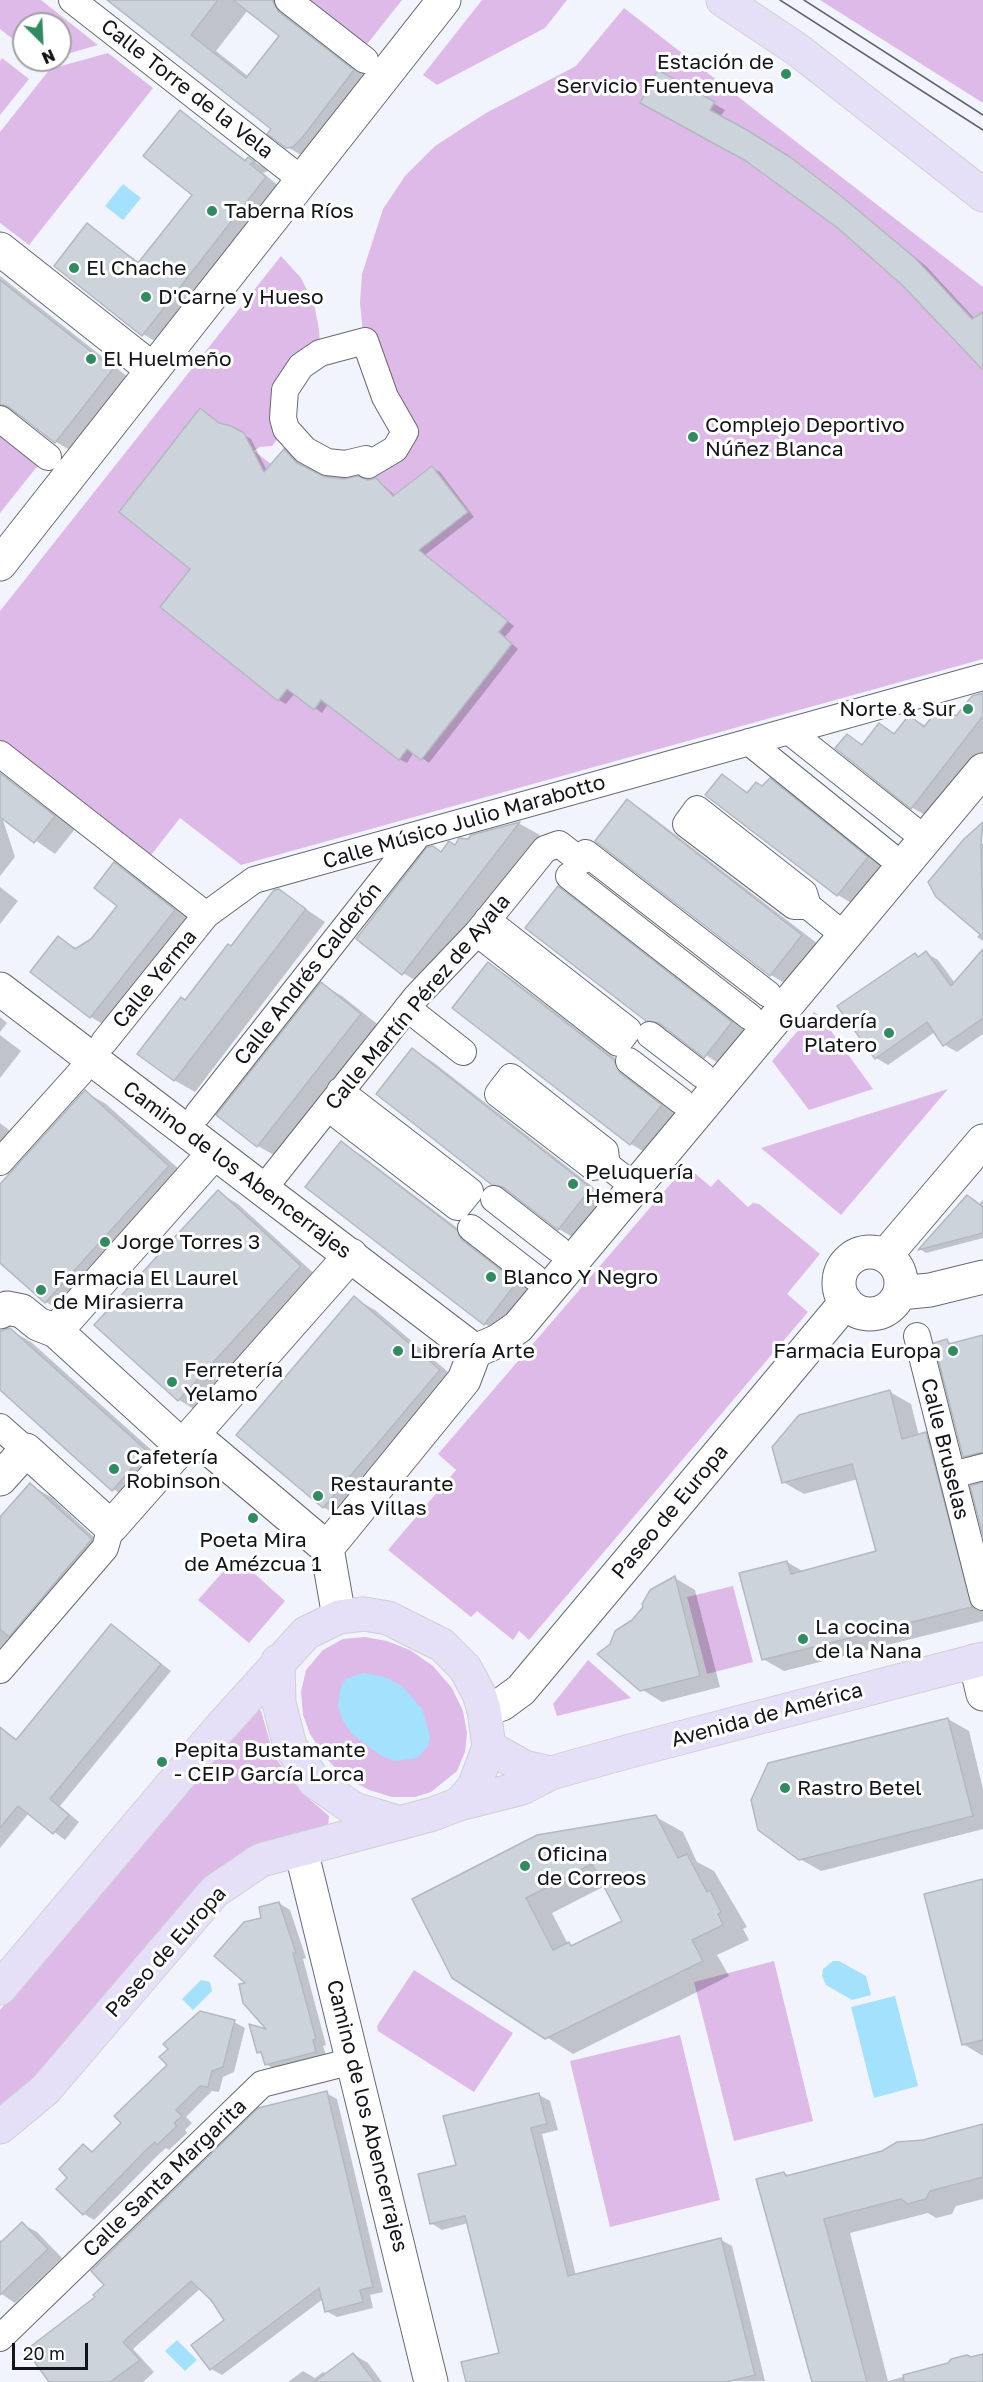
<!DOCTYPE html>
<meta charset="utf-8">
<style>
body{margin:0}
#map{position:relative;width:983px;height:2382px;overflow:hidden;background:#f2f4fd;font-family:"Golos Text",sans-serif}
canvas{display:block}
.north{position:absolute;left:12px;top:12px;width:60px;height:60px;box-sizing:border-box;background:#fff;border:2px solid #a1a1a2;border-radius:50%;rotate:156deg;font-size:16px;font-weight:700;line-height:24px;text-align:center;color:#131417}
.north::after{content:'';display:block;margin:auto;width:21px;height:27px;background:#318b60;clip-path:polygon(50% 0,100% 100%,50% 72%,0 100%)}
.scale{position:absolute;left:12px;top:2343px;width:76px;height:27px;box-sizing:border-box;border:3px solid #131417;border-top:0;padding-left:8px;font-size:18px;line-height:21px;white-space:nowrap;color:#131417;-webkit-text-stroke:4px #fff;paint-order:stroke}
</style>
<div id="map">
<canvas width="983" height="2382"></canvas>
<div class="north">N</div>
<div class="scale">20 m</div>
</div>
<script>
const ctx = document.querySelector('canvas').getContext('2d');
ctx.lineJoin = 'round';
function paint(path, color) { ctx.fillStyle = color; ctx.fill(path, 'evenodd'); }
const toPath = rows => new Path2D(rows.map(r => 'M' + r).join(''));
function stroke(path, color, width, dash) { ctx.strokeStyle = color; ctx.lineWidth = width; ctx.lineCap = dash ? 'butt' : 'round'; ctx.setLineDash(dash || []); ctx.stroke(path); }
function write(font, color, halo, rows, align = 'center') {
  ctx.font = font + ' "Golos Text",sans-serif'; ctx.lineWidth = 6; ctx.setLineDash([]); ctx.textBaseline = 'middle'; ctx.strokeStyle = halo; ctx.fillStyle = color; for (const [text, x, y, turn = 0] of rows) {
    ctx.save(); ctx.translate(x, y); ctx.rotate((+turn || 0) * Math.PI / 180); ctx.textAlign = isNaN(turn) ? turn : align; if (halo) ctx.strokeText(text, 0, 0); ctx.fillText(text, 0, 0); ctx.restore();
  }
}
const green = toPath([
 [0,0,41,0,98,45,60,56,60,24,24,24,24,48,0,29],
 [272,0,402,0,364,48,303,24],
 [482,0,567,0,545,28,437,85,423,75],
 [820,0,983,0,983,103],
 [624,8,983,287,983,659,241,865,180,818,148,859,0,744,0,611,281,256,301,278,314,304,319,329,320,353,301,366,286,429,272,446,260,447,254,451,271,464,293,437,345,464,405,432,363,334,360,303,362,274,383,209,405,176,435,146,486,113,576,66],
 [108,53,153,88,29,245,0,223,0,132,50,69],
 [2,58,29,79,0,115,0,61],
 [0,409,51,449,0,513],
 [814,1012,821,1017,873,1089,809,1110,772,1061],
 [948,1089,841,1215,761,1148],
 [686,1166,711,1187,718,1179,748,1207,753,1203,759,1204,820,1254,787,1294,808,1312,529,1640,519,1631,513,1640,477,1611,471,1617,388,1550,456,1470,438,1454],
 [236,1557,285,1601,249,1643,198,1600],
 [733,1586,753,1662,707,1674,687,1597],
 [365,1637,387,1641,410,1650,433,1666,452,1688,463,1711,467,1733,465,1752,457,1771,431,1792,415,1797,392,1797,369,1790,343,1776,325,1757,310,1734,303,1715,301,1692,306,1670,323,1650,343,1639],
 [588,1660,631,1698,557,1716,553,1704],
 [252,1707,261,1711,274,1756,301,1792,329,1816,328,1827,267,1845,38,2079,0,2111,0,2010],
 [774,1961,813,2121,734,2141,694,1982],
 [414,1970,513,2033,474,2092,378,2031,377,2026],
 [680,2035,720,2200,610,2227,570,2061]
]);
const water = toPath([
 [123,184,141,198,123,220,105,206],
 [363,1673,385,1677,402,1686,422,1709,430,1736,428,1746,417,1758,394,1761,380,1755,352,1734,343,1721,338,1706,341,1686,346,1679],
 [833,1961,839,1961,866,1976,871,1995,852,2000,826,1985,822,1976,823,1969],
 [201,1980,210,1982,212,1991,193,2010,182,1999],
 [895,1996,918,2086,874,2098,851,2007],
 [177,2340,197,2360,185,2371,165,2351]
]);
const shadow = toPath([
 [109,0,277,0,305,29,379,86,314,162,287,147,273,129],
 [248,10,281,36,249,77,216,51],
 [658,72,725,110,720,117,802,166,926,266,975,319,983,316,983,369,903,284,840,227,772,176,642,102],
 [181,112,247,161,249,159,263,167,268,171,263,173,280,187,158,343,143,334,88,225,140,263,194,195],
 [0,276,138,385,82,457,56,442,28,420,0,406],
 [221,425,231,427,251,439,267,471,284,451,304,468,324,478,368,481,376,479,396,496,432,468,440,472,474,517,425,555,514,626,505,637,518,649,429,763,414,752,407,763,399,759,328,704,322,713,295,693,286,704,279,700,192,569],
 [983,703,983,754,932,819,911,807,847,736,864,745,879,725,895,734,910,717,926,726,941,707,958,716],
 [0,774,75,829,55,854,2,817,15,857,0,876],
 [722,776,749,793,763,787,770,780,790,792,887,870,858,907,838,895,707,795],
 [627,801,647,813,822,947,791,987,771,975],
 [520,824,540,835,423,985,403,973,442,853,469,840,472,836],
 [969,835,983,844,983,941,977,937,981,933],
 [114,864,135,876,195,923,111,1029,91,1017,32,971,58,938,78,949,92,940,119,906],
 [0,887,18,901,0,924],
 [558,887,579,899,751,1034,725,1068,674,1033,647,1020],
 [278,890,325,922,195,1092,174,1080,231,948],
 [983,951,983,1034,957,1052,945,1045,935,1032,888,1065,876,1058,915,955,919,958,926,953,938,960,955,983],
 [488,964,508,976,635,1073,640,1086,681,1118,651,1156,631,1144,454,1008],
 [321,984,342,996,381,1027,279,1158,258,1146,218,1115],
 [0,1017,7,1023,0,1032],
 [0,1035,21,1051,0,1078],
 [413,1050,433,1062,611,1201,579,1241,559,1229,517,1196,493,1183],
 [85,1092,106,1104,189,1178,66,1314,46,1302,0,1261,0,1187],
 [0,1123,14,1134,0,1152],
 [341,1143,361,1155,477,1243,482,1253,536,1295,505,1336,485,1324],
 [218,1192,238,1204,320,1279,199,1412,179,1400],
 [967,1197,979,1204,983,1200,983,1238,926,1253,920,1249],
 [354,1298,375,1310,460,1382,344,1519,323,1507],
 [10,1330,31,1342,167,1464,133,1501,113,1489,0,1388,0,1341],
 [983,1337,983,1467,964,1456,947,1341,953,1344],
 [890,1392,911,1404,919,1436,926,1434,946,1446,983,1585,983,1621,784,1671,763,1659,787,1562,804,1572,878,1552,858,1479,804,1494,783,1482],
 [30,1485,51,1497,111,1553,0,1683,0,1519],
 [675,1578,695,1590,720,1687,662,1702,641,1689,611,1645],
 [112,1626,171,1671,60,1806,79,1822,65,1840,29,1813,0,1848,0,1727,18,1740],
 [948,1719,969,1731,983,1789,983,1829,821,1871,800,1859],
 [656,1817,683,1832,697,1862,714,1871,747,1927,743,1929,749,1940,717,1955,729,1976,573,2054,453,1977,537,1837],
 [605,1886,624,1921,574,1946,568,1944,552,1913],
 [983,1881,983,2056,963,2044],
 [279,1903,290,1910,306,1958,303,1959,326,2045,323,2046,327,2058,277,2071,266,2064,264,2056,258,2052,270,2032,248,1983,263,1919],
 [234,2022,245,2028,234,2072,223,2077,219,2092,212,2091,186,2117,192,2123,185,2130,187,2133,169,2150,166,2148,158,2155,94,2220,84,2214,69,2178,84,2146,94,2152,123,2123,169,2065],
 [326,2093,337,2099,383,2292,370,2295,373,2308,337,2317,326,2311,323,2299,222,2375,211,2369,226,2320,201,2288,133,2349,154,2372,143,2382,51,2382,98,2297],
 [539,2095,550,2101,558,2130,542,2134,576,2276,721,2240,732,2246,765,2381,467,2382,501,2354,468,2223,442,2230,431,2223,457,2166],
 [983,2126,983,2199,956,2206,952,2214,936,2218,928,2213,850,2233,888,2381,983,2356,983,2382,813,2382,784,2173,791,2176],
 [22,2224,37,2232,62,2258,15,2303,0,2293,0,2240,4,2242],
 [353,2354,368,2363,382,2382,288,2382,303,2371,315,2378,323,2372,327,2374]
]);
const building = toPath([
 [107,0,218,0,191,35,246,78,279,36,233,0,272,0,279,12,354,70,302,138,293,147,286,148,267,134,271,129,107,0],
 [658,70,715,102,710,110,747,130,790,157,841,196,915,258,972,319,983,312,983,370,902,285,839,229,746,161,640,103,658,70],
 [180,110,245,161,248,157,255,162,250,164,266,177,142,336,54,266,87,223,138,263,192,195,143,156,180,110],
 [0,280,113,369,55,443,9,407,0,404,0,280],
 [200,408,219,423,231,426,244,433,264,472,284,449,297,463,325,477,344,479,358,476,368,480,376,478,393,496,432,466,468,512,419,550,508,621,499,632,512,644,421,760,407,749,399,760,321,700,314,710,287,689,278,701,160,607,190,569,119,512,200,408],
 [983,693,983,716,911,809,835,748,847,734,862,745,879,723,894,734,909,715,924,727,941,705,956,716,972,696,983,693],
 [0,773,55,816,34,843,0,817,0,773],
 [722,774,747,793,756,782,762,786,770,778,868,857,837,896,705,795,722,774],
 [627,799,802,935,770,976,595,841,627,799],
 [520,822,402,975,356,939,427,847,433,846,441,852,449,841,455,845,459,838,468,839,471,835,520,822],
 [983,822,981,843,983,937,936,897,928,882,964,839,983,822],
 [114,862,175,910,90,1018,30,972,58,936,75,949,91,939,117,906,94,888,114,862],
 [558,886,732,1022,704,1058,659,1023,646,1021,525,928,558,886],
 [279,889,306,909,174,1081,137,1054,181,997,185,1000,228,944,231,946,274,890,279,889],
 [983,949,983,1018,943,1046,927,1022,875,1059,837,1006,915,953,918,957,926,951,951,986,983,949],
 [488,962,614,1060,620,1073,662,1105,630,1145,452,1008,488,962],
 [321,982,361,1014,257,1147,216,1115,321,982],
 [412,1048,591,1188,558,1230,503,1187,492,1185,376,1094,412,1048],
 [85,1090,169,1166,45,1303,0,1263,0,1184,85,1090],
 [341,1141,457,1230,462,1240,517,1282,484,1325,305,1187,341,1141],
 [218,1190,301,1266,178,1401,94,1325,218,1190],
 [967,1195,983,1207,983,1233,918,1250,967,1195],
 [354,1296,440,1370,323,1508,236,1435,354,1296],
 [10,1328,147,1451,112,1491,0,1390,0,1331,10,1328],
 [983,1335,983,1452,963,1457,934,1343,947,1339,949,1344,983,1335],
 [890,1390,902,1439,926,1432,972,1607,762,1660,739,1573,787,1561,791,1574,876,1551,852,1464,782,1483,772,1447,799,1415,890,1390],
 [983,1482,983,1536,970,1486,983,1482],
 [30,1483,92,1539,9,1637,0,1629,0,1517,30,1483],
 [675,1576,700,1676,640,1691,597,1654,610,1644,615,1631,632,1620,643,1607,642,1604,650,1590,675,1576],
 [111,1624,161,1664,50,1799,69,1815,53,1834,18,1806,0,1828,0,1727,16,1740,111,1624],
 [948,1718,973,1816,799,1860,758,1830,751,1800,768,1763,948,1718],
 [656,1815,678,1858,687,1854,707,1892,710,1890,721,1912,718,1914,723,1925,692,1940,703,1961,545,2039,452,1978,412,1899,537,1835,656,1815],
 [592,1864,622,1921,571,1946,569,1942,553,1950,526,1898,592,1864],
 [983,1879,983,2040,962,2045,924,1894,983,1879],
 [279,1902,296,1953,293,1953,316,2039,313,2040,316,2052,265,2065,261,2052,257,2053,249,2024,266,2029,243,2003,239,1984,245,1983,214,1956,244,1922,261,1918,259,1907,279,1902],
 [200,2011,235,2020,223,2067,212,2071,208,2087,200,2086,176,2110,182,2116,174,2123,177,2126,157,2145,155,2142,147,2149,83,2215,56,2189,67,2178,59,2169,83,2144,92,2152,121,2123,114,2116,167,2065,159,2057,168,2049,163,2044,200,2011],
 [327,2091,373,2287,360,2290,363,2302,325,2312,319,2288,210,2370,191,2345,224,2320,211,2300,191,2281,123,2342,140,2360,110,2382,49,2382,26,2350,95,2297,93,2295,104,2285,91,2271,258,2108,327,2091],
 [539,2093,547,2124,531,2128,568,2276,721,2238,755,2375,726,2382,466,2382,461,2362,499,2353,465,2216,430,2224,418,2174,456,2165,443,2116,539,2093],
 [983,2124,983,2177,930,2191,926,2199,908,2204,901,2199,824,2219,867,2382,812,2382,756,2179,784,2172,786,2176,882,2151,897,2142,923,2140,983,2124],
 [22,2222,48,2249,0,2295,0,2243,22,2222],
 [353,2353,375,2382,314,2382,353,2353],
 [983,2354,983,2382,904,2382,903,2375,948,2363,951,2359,967,2355,971,2357,983,2354]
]);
const street = toPath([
 [72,0,301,179],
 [288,0,365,60],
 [365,341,385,397,405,432,395,449,368,465,366,459,345,464,327,462,305,450,286,429,283,418,285,390,301,366,320,353,365,341],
 [0,419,48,457],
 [789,731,911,828],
 [749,742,889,855],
 [0,754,206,915,254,880,983,677],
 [586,853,768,994],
 [569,876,750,1017],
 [808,906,794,906,686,824,697,809,804,893,808,906,845,936],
 [477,933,618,1043,628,1030,487,920],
 [407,1008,463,1052],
 [650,1035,702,1075],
 [104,1042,206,915],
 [629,1061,681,1101],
 [328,1108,457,1207,470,1191,340,1091],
 [198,1114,418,835],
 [0,1162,80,1073],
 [607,1165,593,1167,498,1094,511,1077,605,1151,607,1165,635,1187],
 [264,1188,416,997,477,933,545,849,559,844,581,861],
 [494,1199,558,1249],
 [471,1228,534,1277],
 [917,1336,983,1597],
 [0,1427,26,1450],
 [952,1475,983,1467],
 [0,1670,105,1548,111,1527],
 [0,2338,262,2084,353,2061]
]);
const secondary = toPath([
 [0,249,152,369],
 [0,564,444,0],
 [0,989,475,1351],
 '839 1283a31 31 0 1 1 62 0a31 31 0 1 1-62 0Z',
 [886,1255,983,1141],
 [900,1293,930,1290,983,1277],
 [0,1312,7,1308,22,1311,38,1324,56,1331,182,1446],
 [56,1331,213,1154],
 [475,1351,498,1341,518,1327,983,770],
 [193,1435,327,1548],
 [0,1479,26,1450,111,1527,351,1255],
 [327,1548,464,1380,475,1351],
 [327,1548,339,1617],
 [975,1661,983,1694],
 [484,1710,502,1704,521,1690,846,1302],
 [301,1850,431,2382]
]);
const primary = toPath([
 [723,0,798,50,983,195],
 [278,1661,279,1703,290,1746,314,1781,354,1809,401,1823],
 [489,1747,524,1767,551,1773],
 [459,1804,522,1788,551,1773,630,1751,983,1659],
 [0,1988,219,1729,306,1633,339,1617,364,1614,388,1618,442,1645,465,1668,479,1694,484,1710,489,1747,474,1787,459,1804,433,1814,261,1860,215,1891,45,2090,0,2127]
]);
const tram = toPath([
 [780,0,983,130],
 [804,0,983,115]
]);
const markers = [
 [786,74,6,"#318b60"],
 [212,211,6,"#318b60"],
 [74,268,6,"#318b60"],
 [146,297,6,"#318b60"],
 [91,359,6,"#318b60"],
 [693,437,6,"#318b60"],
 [968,709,6,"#318b60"],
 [889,1033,6,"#318b60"],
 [573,1184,6,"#318b60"],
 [105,1242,6,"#318b60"],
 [491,1277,6,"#318b60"],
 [41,1290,6,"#318b60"],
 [398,1351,6,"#318b60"],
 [953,1351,6,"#318b60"],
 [172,1382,6,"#318b60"],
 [114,1469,6,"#318b60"],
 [318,1496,6,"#318b60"],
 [253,1518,6,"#318b60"],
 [803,1639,6,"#318b60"],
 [162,1762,6,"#318b60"],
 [785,1788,6,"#318b60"],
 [525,1866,6,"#318b60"]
];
const poiNames = [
 ["Estación de",774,62,"right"],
 ["Servicio Fuentenueva",774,86,"right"],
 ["Taberna Ríos",224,211],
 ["El Chache",86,268],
 ["D'Carne y Hueso",158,297],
 ["El Huelmeño",103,359],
 ["Complejo Deportivo",705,425],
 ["Núñez Blanca",705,449],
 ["Norte & Sur",956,709,"right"],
 ["Guardería",877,1021,"right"],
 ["Platero",877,1045,"right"],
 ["Peluquería",585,1172],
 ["Hemera",585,1196],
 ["Jorge Torres 3",117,1242],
 ["Blanco Y Negro",503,1277],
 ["Farmacia El Laurel",53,1278],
 ["de Mirasierra",53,1302],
 ["Librería Arte",410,1351],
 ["Farmacia Europa",941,1351,"right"],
 ["Ferretería",184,1370],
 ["Yelamo",184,1394],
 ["Cafetería",126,1457],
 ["Robinson",126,1481],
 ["Restaurante",330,1484],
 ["Las Villas",330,1508],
 ["Poeta Mira",253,1540,"center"],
 ["de Amézcua 1",253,1564,"center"],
 ["La cocina",815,1627],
 ["de la Nana",815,1651],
 ["Pepita Bustamante",174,1750],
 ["- CEIP García Lorca",174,1774],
 ["Rastro Betel",797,1788],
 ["Oficina",537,1854],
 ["de Correos",537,1878]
];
const streetNames = [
 ["Calle Torre de la Vela",187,89,38],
 ["Calle Músico Julio Marabotto",464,822,-16],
 ["Calle Andrés Calderón",308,974,-52],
 ["Calle Yerma",155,979,-51],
 ["Calle Martín Pérez de Ayala",418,1002,-50],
 ["Camino de los Abencerrajes",237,1170,37],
 ["Calle Bruselas",945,1449,76],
 ["Paseo de Europa",670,1512,-50],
 ["Avenida de América",767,1715,-15],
 ["Paseo de Europa",166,1952,-48],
 ["Camino de los Abencerrajes",367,2116,76],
 ["Calle Santa Margarita",165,2178,-44]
];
paint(green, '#debae8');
paint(water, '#a3e1fd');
paint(shadow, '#0003');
paint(building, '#cdd3da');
stroke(building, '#b3b9c0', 1.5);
stroke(street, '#676a71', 28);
stroke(secondary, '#676a71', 35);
stroke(primary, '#d0d0d1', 35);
stroke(street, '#fff', 26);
stroke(secondary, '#fff', 33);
stroke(primary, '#e5dff8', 33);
stroke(tram, '#626368', 1.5);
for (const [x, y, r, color] of markers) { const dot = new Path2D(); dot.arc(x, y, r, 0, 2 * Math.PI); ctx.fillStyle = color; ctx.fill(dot); stroke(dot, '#fff', 2); }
write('21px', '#131417', '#fff', poiNames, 'left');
write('21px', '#131417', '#fff', streetNames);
</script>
